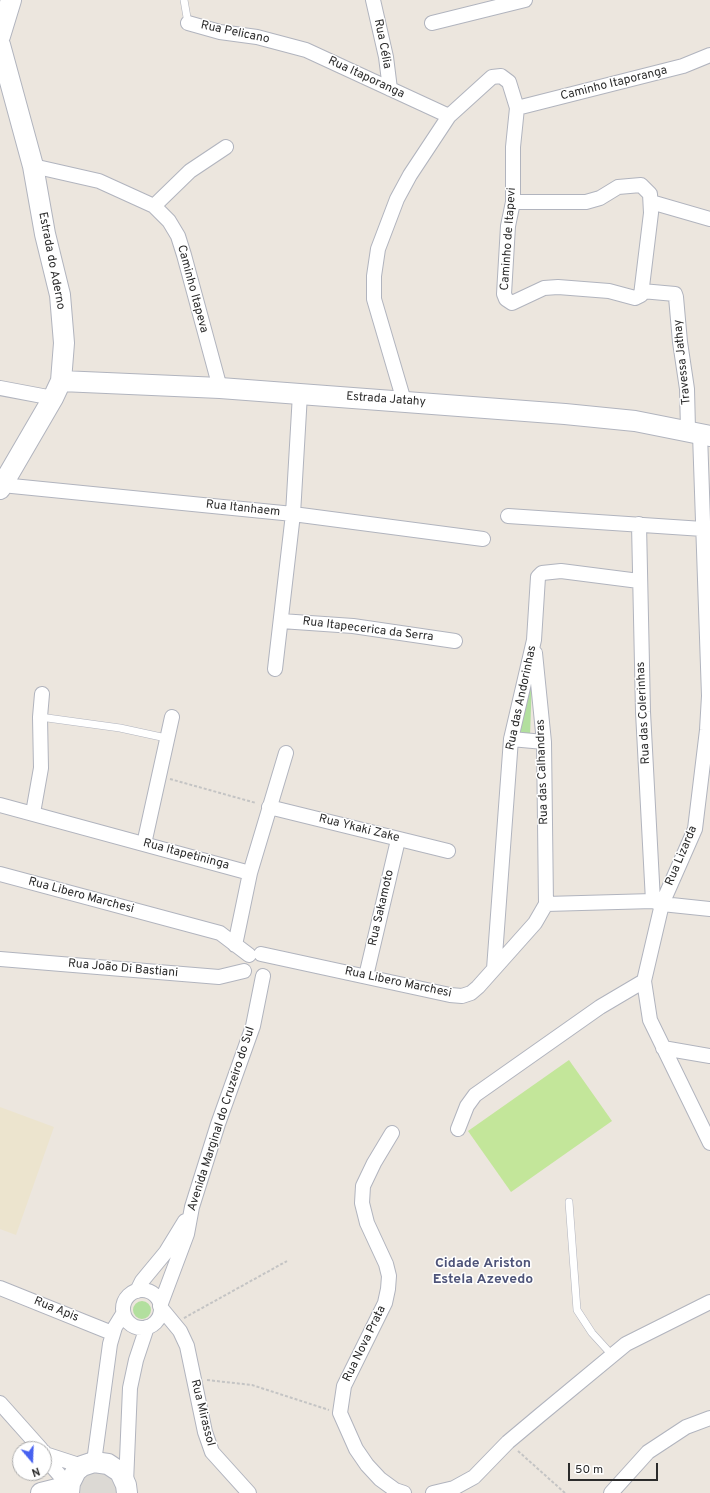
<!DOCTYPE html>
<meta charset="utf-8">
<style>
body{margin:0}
#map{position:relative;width:710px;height:1493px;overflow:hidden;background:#ece6de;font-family:Overpass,sans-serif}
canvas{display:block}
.north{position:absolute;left:12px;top:1441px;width:40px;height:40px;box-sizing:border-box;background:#fff;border:1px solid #aaa;border-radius:50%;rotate:161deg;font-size:11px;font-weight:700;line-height:16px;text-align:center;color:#2b2b2b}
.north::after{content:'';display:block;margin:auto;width:14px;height:18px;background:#4761f0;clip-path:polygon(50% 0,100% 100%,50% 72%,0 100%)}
.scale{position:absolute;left:568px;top:1463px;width:90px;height:18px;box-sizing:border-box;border:2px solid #2b2b2b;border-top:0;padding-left:5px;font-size:12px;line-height:14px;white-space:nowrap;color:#2b2b2b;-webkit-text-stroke:3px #fff;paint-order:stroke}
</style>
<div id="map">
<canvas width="710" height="1493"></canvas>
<div class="north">N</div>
<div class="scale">50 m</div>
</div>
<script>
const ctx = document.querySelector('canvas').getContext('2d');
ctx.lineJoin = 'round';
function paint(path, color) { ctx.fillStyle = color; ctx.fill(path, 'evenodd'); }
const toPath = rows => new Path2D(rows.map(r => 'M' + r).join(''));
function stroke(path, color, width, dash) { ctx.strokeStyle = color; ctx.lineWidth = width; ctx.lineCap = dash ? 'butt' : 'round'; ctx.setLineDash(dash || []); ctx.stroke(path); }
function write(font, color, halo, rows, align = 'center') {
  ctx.font = font + ' Overpass,sans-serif'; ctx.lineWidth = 3; ctx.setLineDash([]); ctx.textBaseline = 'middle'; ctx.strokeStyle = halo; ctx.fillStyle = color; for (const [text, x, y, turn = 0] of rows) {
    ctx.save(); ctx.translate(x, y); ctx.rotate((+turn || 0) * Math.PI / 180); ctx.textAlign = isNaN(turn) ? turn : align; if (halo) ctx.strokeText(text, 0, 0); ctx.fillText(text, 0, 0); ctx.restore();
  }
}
const education = toPath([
 [0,1107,54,1127,16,1235,0,1229]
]);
const green = toPath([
 [533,647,530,737,518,737],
 '133 1310a9 9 0 1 1 18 0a9 9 0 1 1-18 0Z'
]);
const pitch = toPath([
 [569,1060,612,1121,511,1192,468,1131]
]);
const plaza = toPath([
 [95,1470,112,1475,119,1493,80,1493,81,1483,84,1477]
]);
const path = toPath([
 [170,779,256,803],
 [184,1318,287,1261],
 [207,1380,252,1385,329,1410],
 [518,1451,565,1493]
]);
const lane = toPath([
 [184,0,188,23],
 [40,717,120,728,166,738],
 [569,1202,577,1310,592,1333,612,1355]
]);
const street = toPath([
 [373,0,386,57,390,89],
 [188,23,220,32,257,37,306,50,449,116],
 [432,23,525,0],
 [517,108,683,66,710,55],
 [33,166,99,181,154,206,169,221,178,236,184,255,220,388],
 [651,202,710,219],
 [154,206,190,171,226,147],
 [642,291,675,294,676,297,680,342,687,389,688,430],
 [0,388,53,398],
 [404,401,374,299,374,276,378,249,397,199,410,175,449,116,492,77,501,76,509,82,517,108,513,147,513,202,508,226,504,294,506,299,512,303,544,288,558,287,609,291,635,298,641,295,651,213,650,194,641,185,618,187,600,198,586,202,513,202],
 [700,434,709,696,707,730,695,829,662,904,644,981,650,1020,710,1143],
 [2,485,293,514,483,539],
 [508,516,703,529],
 [639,524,643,712,653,901],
 [281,621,353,626,455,641],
 [535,653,544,742,546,904],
 [275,669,293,514,300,394],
 [511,739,544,742],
 [0,805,250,873],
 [269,807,448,851],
 [33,813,41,768,40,717,42,694],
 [144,844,172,717],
 [0,874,220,933,249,955],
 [546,904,653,901,662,904,710,909],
 [235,945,250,873,286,753],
 [261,954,450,995,462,996,471,993,478,987,535,923,546,904],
 [0,959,219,977,244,971],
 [494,969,511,739,534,640,538,577,542,573,561,571,639,581],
 [366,976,398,840],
 [663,1048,710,1056],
 [458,1129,467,1106,475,1095,600,1007,644,981],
 [392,1133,374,1163,363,1186,362,1203,367,1223,386,1264,389,1276,388,1289,385,1303,344,1386,340,1413,356,1449,367,1465,380,1479,395,1490,404,1493],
 [0,1288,112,1333],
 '123 1309a19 19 0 1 1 38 0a19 19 0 1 1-38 0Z',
 [137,1291,142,1281,166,1252,185,1221],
 [160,1306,187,1234,192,1207,218,1124,253,1026,263,976],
 [161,1308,180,1331,187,1346,205,1432,212,1452,249,1493],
 [0,1403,41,1449],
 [44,1452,50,1464,69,1486],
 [45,1454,82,1466],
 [94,1462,110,1344,115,1327,123,1314],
 [126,1483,130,1388,136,1360,147,1327],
 [433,1493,454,1488,474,1477,508,1442,539,1416,626,1344,710,1302],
 [611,1493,648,1452,686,1427,710,1418]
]);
const secondary = toPath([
 [0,36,11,0],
 [0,45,33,166,45,234,60,295,64,343,61,381,53,398,0,489],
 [61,381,220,388,565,414,635,421,710,436],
 [41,1493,69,1486],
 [69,1493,70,1483,76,1471,82,1466,94,1462,108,1464,120,1472,126,1485,127,1493]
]);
const streetNames = [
 ["Rua Pelicano",235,33,12],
 ["Rua Célia",382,44,79],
 ["Rua Itaporanga",366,78,25],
 ["Caminho Itaporanga",614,84,-14],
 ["Caminho de Itapevi",509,239,-86],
 ["Estrada do Aderno",51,261,79],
 ["Caminho Itapeva",192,289,75],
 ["Travessa Jathay",683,362,-96],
 ["Estrada Jatahy",386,400,4],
 ["Rua Itanhaem",243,509,6],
 ["Rua Itapecerica da Serra",368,630,7],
 ["Rua das Andorinhas",522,698,-78],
 ["Rua das Colerinhas",644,713,-93],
 ["Rua das Calhandras",543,772,-92],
 ["Rua Ykaki Zake",359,829,14],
 ["Rua Itapetininga",186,855,15],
 ["Rua Lizarda",682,856,-67],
 ["Rua Libero Marchesi",81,896,15],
 ["Rua Sakamoto",382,908,-77],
 ["Rua João Di Bastiani",123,969,5],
 ["Rua Libero Marchesi",398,983,12],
 ["Avenida Marginal do Cruzeiro do Sul",222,1119,-72],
 ["Rua Apis",56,1310,22],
 ["Rua Nova Prata",365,1344,-64],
 ["Rua Mirassol",202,1413,76]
];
const quarterNames = [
 ["Cidade Ariston",483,1264],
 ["Estela Azevedo",483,1280]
];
paint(education, '#ece4ce');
paint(green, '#b2df9e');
paint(pitch, '#c3e69a');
paint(plaza, '#dcd9d4');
stroke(lane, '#b1b4be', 8);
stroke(street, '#b1b4be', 16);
stroke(secondary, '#b1b4be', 22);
stroke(path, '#c4c4c4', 2, [3, 2]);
stroke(lane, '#fff', 7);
stroke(street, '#fff', 14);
stroke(secondary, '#fff', 20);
write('12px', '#2b2b2b', '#fff', streetNames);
write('bold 14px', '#4e5479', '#fff', quarterNames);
</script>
